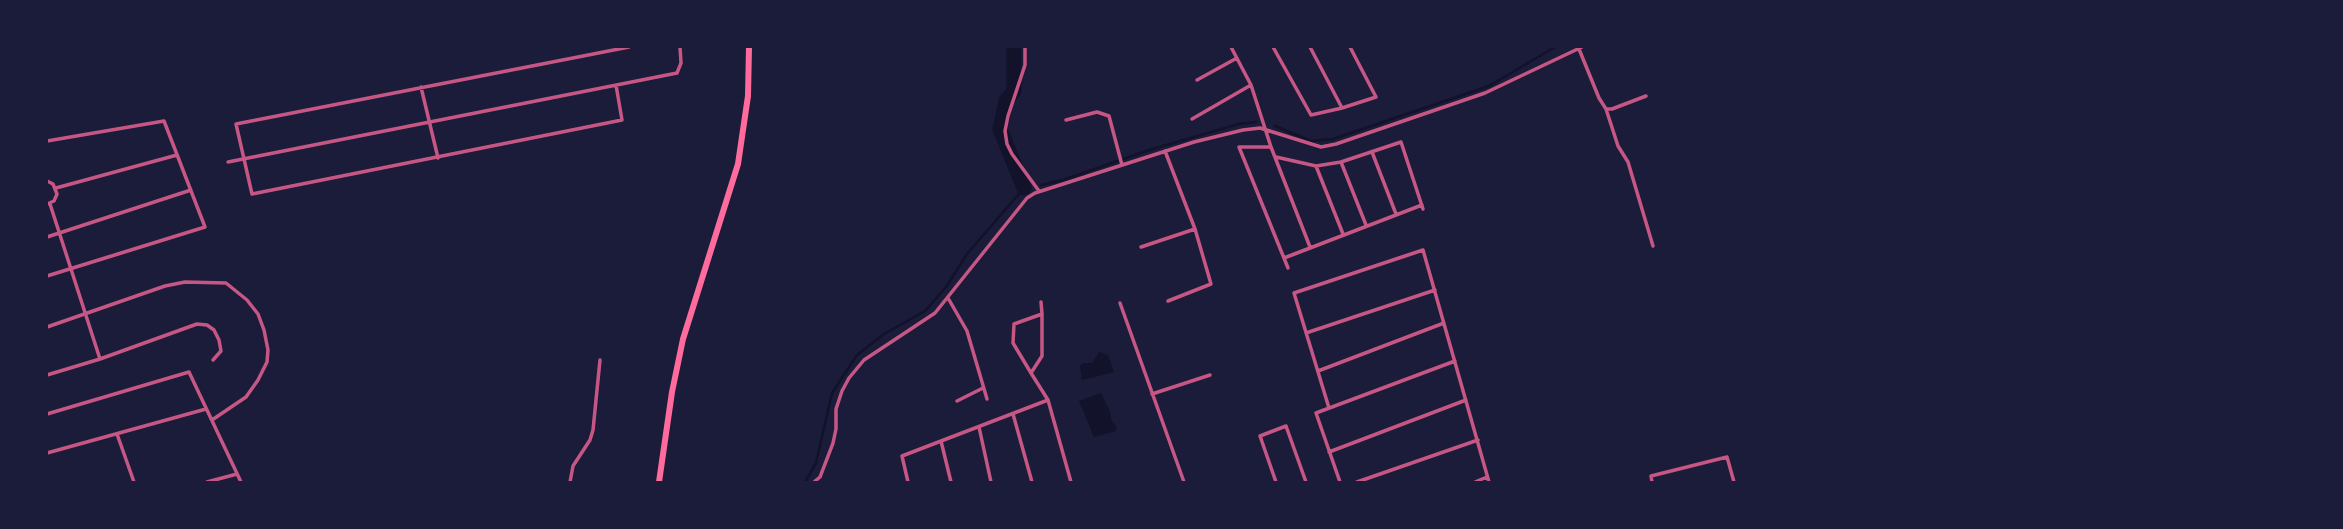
<!DOCTYPE html>
<style>
body{margin:0}
#map{position:relative;width:2343px;height:529px;overflow:hidden;background:#1b1b3a;font-family:Mulish,sans-serif}
canvas{display:block}
.frame{position:absolute;inset:0;border:48px solid #1b1b3a;pointer-events:none}
</style>
<div id="map">
<canvas width="2343" height="529"></canvas>
<div class="frame"></div>
</div>
<script>
const ctx = document.querySelector('canvas').getContext('2d');
ctx.lineJoin = 'round';
function paint(path, color) { ctx.fillStyle = color; ctx.fill(path, 'evenodd'); }
const toPath = rows => new Path2D(rows.map(r => 'M' + r).join(''));
function stroke(path, color, width, dash) { ctx.strokeStyle = color; ctx.lineWidth = width; ctx.lineCap = dash ? 'butt' : 'round'; ctx.setLineDash(dash || []); ctx.stroke(path); }
const water = toPath([
 [1099,352,1108,355,1114,372,1082,380,1080,366,1083,363,1092,363],
 [1101,393,1111,414,1111,419,1117,428,1116,431,1094,437,1079,401]
]);
const stream = toPath([
 [1275,126,1311,141,1333,139,1489,86,1555,47],
 [1041,185,1063,180,1149,150,1239,124,1256,122],
 [805,482,816,463,832,393,857,355,884,334,925,311,946,287,967,254,1024,188,1031,187]
]);
const river = toPath([
 [1014,47,1014,91,1006,101,1000,129,1024,188]
]);
const minor = toPath([
 [1025,47,1025,65,1008,116,1005,131,1007,144,1012,154,1039,191],
 [1231,47,1251,85,1271,147,1310,247],
 [1273,47,1311,115,1342,108,1376,97,1350,47],
 [1310,47,1342,108],
 [1579,49,1599,98,1606,109,1612,109,1646,96],
 [1197,80,1237,58],
 [616,85,622,120,252,194,236,124,629,47],
 [421,87,438,158],
 [1606,109,1618,146,1628,162,1653,246],
 [1192,119,1251,85],
 [1066,120,1097,112,1109,116,1122,165],
 [47,141,164,121,205,227,47,276],
 [1271,147,1239,147,1288,268],
 [1372,152,1396,214],
 [1276,157,1316,166,1341,162,1401,142,1423,209],
 [228,162,677,73,681,63,680,47],
 [1341,162,1366,225],
 [1316,166,1343,234],
 [47,181,53,184,57,194,54,201,47,204],
 [56,188,177,155],
 [50,204,100,359],
 [47,237,191,190],
 [1141,247,1195,229,1165,151],
 [1284,258,1422,205],
 [948,298,967,331,987,399],
 [1168,301,1211,284,1195,229],
 [1041,302,1042,314,1042,356,1031,373,1013,343,1014,324,1042,314],
 [1120,303,1184,482],
 [47,327,165,286,185,282,226,283,247,300,258,314,264,330,268,350,267,362,258,380,246,397,212,420],
 [1306,333,1435,290],
 [1318,371,1444,323],
 [1031,373,1048,400,1071,482],
 [47,375,100,359,197,324,207,325,214,330,219,340,221,351,213,360],
 [1152,394,1210,375],
 [957,401,983,388],
 [1329,408,1294,293,1423,250,1489,482],
 [47,414,189,372,241,482],
 [1013,414,1032,482],
 [979,427,991,482],
 [117,434,134,482],
 [941,441,951,482],
 [1329,452,1466,400],
 [47,453,206,409],
 [207,482,237,474],
 [570,482,573,466,590,440,593,430,600,360],
 [814,482,820,477,833,443,836,429,836,409,842,391,849,378,864,360,935,313,1027,198,1035,193,1194,142,1243,130,1260,128,1321,147,1336,144,1485,93,1582,47],
 [908,482,902,456,1048,400],
 [1276,482,1260,436,1286,426,1306,482],
 [1340,482,1316,413,1455,361],
 [1357,482,1478,440],
 [1475,482,1487,477],
 [1652,482,1651,476,1727,457,1734,482]
]);
const trunk = toPath([
 [659,482,672,392,683,339,738,164,748,96,749,47]
]);
paint(water, '#12122b');
stroke(stream, '#12122b', 2.5);
stroke(river, '#12122b', 15);
stroke(minor, '#c65784', 3.5);
stroke(trunk, '#ff6b9d', 6);
</script>
